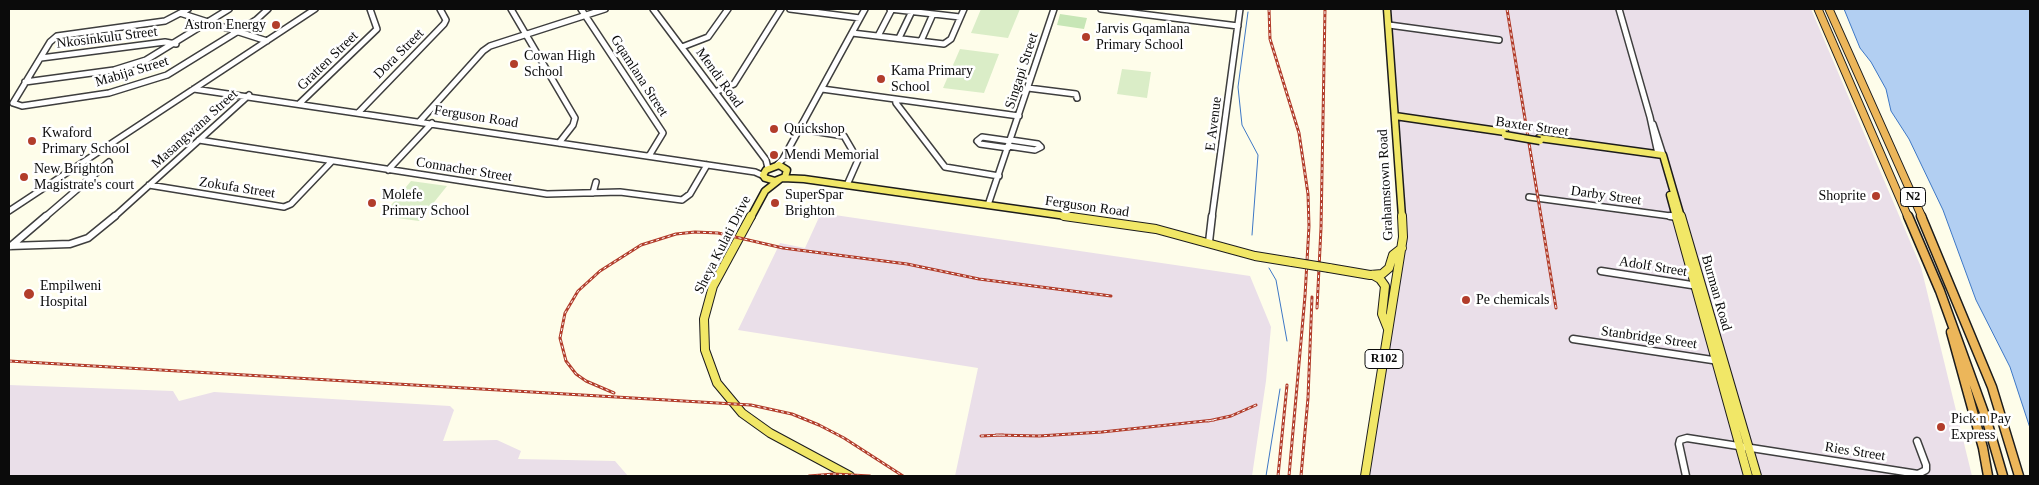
<!DOCTYPE html>
<style>
body{margin:0}
#map{position:relative;width:2039px;height:485px;overflow:hidden;background:#fefdea;font-family:"Times New Roman",serif}
canvas{display:block}
.frame{position:absolute;inset:0;border:10px solid #0b0b0b;pointer-events:none}
</style>
<div id="map">
<canvas width="2039" height="485"></canvas>
<div class="frame"></div>
</div>
<script>
const ctx = document.querySelector('canvas').getContext('2d');
ctx.lineJoin = 'round';
function paint(path, color) { ctx.fillStyle = color; ctx.fill(path, 'evenodd'); }
const toPath = rows => new Path2D(rows.map(r => 'M' + r).join(''));
function stroke(path, color, width, dash) { ctx.strokeStyle = color; ctx.lineWidth = width; ctx.lineCap = dash ? 'butt' : 'round'; ctx.setLineDash(dash || []); ctx.stroke(path); }
function write(font, color, halo, rows, align = 'center') {
  ctx.font = font + ' "Times New Roman",serif'; ctx.lineWidth = 5; ctx.setLineDash([]); ctx.textBaseline = 'middle'; ctx.strokeStyle = halo; ctx.fillStyle = color; for (const [text, x, y, turn = 0] of rows) {
    ctx.save(); ctx.translate(x, y); ctx.rotate((+turn || 0) * Math.PI / 180); ctx.textAlign = isNaN(turn) ? turn : align; if (halo) ctx.strokeText(text, 0, 0); ctx.fillText(text, 0, 0); ctx.restore();
  }
}
const industrial = toPath([
 [1390,9,1811,9,1921,267,1972,476,1369,476,1406,242,1399,114],
 [821,213,1250,276,1271,327,1266,381,1252,476,955,476,978,368,738,330,780,243,805,248],
 [9,385,173,391,179,401,214,392,450,406,454,410,443,441,497,440,521,451,518,459,615,461,628,476,9,476]
]);
const green = toPath([
 [1060,14,1087,18,1084,29,1057,25]
]);
const pitch = toPath([
 [981,9,1020,9,1008,38,971,33],
 [960,49,999,54,984,93,943,88],
 [1122,69,1151,72,1147,98,1117,94],
 [411,181,447,186,419,221,382,216]
]);
const water = toPath([
 [1844,9,2030,9,2030,428,2010,367,1976,300,1943,210,1909,139,1891,111,1886,89,1871,62,1860,48,1844,9]
]);
const stream = toPath([
 [1248,12,1238,87,1242,125,1258,155,1252,235],
 [1269,268,1276,280,1287,341],
 [1266,476,1280,389]
]);
const minorFar1 = toPath([
 [188,9,165,21,57,36,50,42,13,103,22,106,109,93,167,75,256,20,268,9],
 [511,9,575,118,573,125,559,143],
 [581,9,663,133,649,156],
 [653,9,766,160,768,168],
 [790,9,860,18],
 [890,9,960,17],
 [1101,9,1238,26],
 [1619,9,1650,117,1658,154],
 [180,13,267,41],
 [1389,25,1499,40],
 [852,33,944,44,951,39,964,9],
 [878,36,892,9],
 [899,38,913,9],
 [921,41,933,14],
 [682,47,708,37,728,9],
 [41,58,165,42,176,44],
 [25,82,114,70,146,60,229,9],
 [1028,88,1076,94,1077,98],
 [194,89,755,172,764,176],
 [822,89,1019,116],
 [715,92,734,84,781,9],
 [895,99,896,103,945,167,999,176],
 [300,103,377,29,370,9],
 [359,112,444,24,446,20,440,9],
 [420,121,483,51,490,46,605,9],
 [1653,124,1663,155],
 [800,129,844,136,858,160,847,185],
 [199,140,547,194,620,192,682,200,690,194,707,165],
 [1008,146,1035,150,1041,147,1038,144,1011,140],
 [1008,148,980,144,977,141,982,137,1010,141],
 [777,165,783,159,865,9],
 [388,170,432,123],
 [149,185,284,207,291,204,332,161],
 [593,193,596,182],
 [1529,197,1678,217],
 [988,205,1054,9],
 [9,211,315,9],
 [45,217,109,162],
 [114,217,249,95],
 [1212,217,1240,9]
]);
const minor = toPath([
 [1670,216,1678,217],
 [1209,242,1212,216],
 [9,246,70,244,88,238,115,216],
 [11,246,46,216],
 [1601,271,1698,286],
 [1573,339,1719,361],
 [1686,476,1679,444,1680,440,1687,438,1918,474,1926,470,1926,465,1917,441]
]);
const majorFar1 = toPath([
 [1387,9,1402,217],
 [1395,116,1505,132],
 [1539,138,1663,155,1681,217],
 [779,165,787,170,785,177,775,181,765,178,763,175,766,170,779,165],
 [783,178,804,179,1073,217],
 [1670,195,1676,217],
 [751,217,765,191,779,180]
]);
const major = toPath([
 [751,216,713,286,704,319,705,350,717,383,742,413,770,433,850,476],
 [1064,216,1156,229,1255,256,1292,262],
 [1676,216,1748,476],
 [1681,216,1757,476],
 [1329,268,1370,275,1382,274,1389,268,1393,255,1402,248],
 [1373,275,1380,279,1385,286,1382,314,1388,329],
 [1365,476,1403,237,1402,216]
]);
const highwayFar1 = toPath([
 [1818,9,1908,217],
 [1829,9,1922,217]
]);
const highway = toPath([
 [1908,216,1940,291,1987,421,2003,476],
 [1921,216,1992,387,2019,476],
 [1951,332,1983,448,1988,476]
]);
const rail = toPath([
 [1269,9,1270,39,1299,133,1308,194,1309,226,1305,296,1289,476],
 [1507,9,1556,308],
 [1317,308,1321,228,1325,9],
 [9,361,751,405,792,414,819,425,844,438,903,476],
 [614,393,586,381,576,374,566,361,560,338,565,313,578,291,600,271,641,245,676,234,695,232,718,233,783,248,907,264,979,279,1111,296],
 [1208,421,1231,416,1256,405],
 [996,435,1039,436,1102,432,1214,420],
 [981,436,1003,435],
 [809,476,834,474,870,476],
 [1278,476,1287,385],
 [1301,476,1308,398,1312,297]
]);
const majorBridgeFar1 = toPath([
 [1505,135,1540,141]
]);
const majorBridge = toPath([
 [1292,262,1329,268]
]);
const markers = [
 [276,25,5,"#b23d2b"],
 [1086,37,5,"#b23d2b"],
 [514,64,5,"#b23d2b"],
 [881,79,5,"#b23d2b"],
 [774,129,5,"#b23d2b"],
 [32,141,5,"#b23d2b"],
 [774,155,5,"#b23d2b"],
 [24,177,5,"#b23d2b"],
 [1876,196,5,"#b23d2b"],
 [372,203,5,"#b23d2b"],
 [775,203,5,"#b23d2b"],
 [29,294,6,"#b23d2b"],
 [1466,300,5,"#b23d2b"],
 [1941,427,5,"#b23d2b"]
];
const shields = [
 [1913,197,25],
 [1384,359,38]
];
const shieldNames = [
 ["N2",1913,197],
 ["R102",1384,359]
];
const poiNames = [
 ["Astron Energy",266,25,"right"],
 ["Jarvis Gqamlana",1096,29],
 ["Primary School",1096,45],
 ["Cowan High",524,56],
 ["School",524,72],
 ["Kama Primary",891,71],
 ["School",891,87],
 ["Quickshop",784,129],
 ["Kwaford",42,133],
 ["Primary School",42,149],
 ["Mendi Memorial",784,155],
 ["New Brighton",34,169],
 ["Magistrate's court",34,185],
 ["Molefe",382,195],
 ["Primary School",382,211],
 ["SuperSpar",785,195],
 ["Brighton",785,211],
 ["Shoprite",1866,196,"right"],
 ["Empilweni",40,286],
 ["Hospital",40,302],
 ["Pe chemicals",1476,300],
 ["Pick n Pay",1951,419],
 ["Express",1951,435]
];
const streetNames = [
 ["Nkosinkulu Street",107,38,-7],
 ["Dora Street",399,54,-45],
 ["Gratten Street",328,61,-44],
 ["Singapi Street",1022,71,-72],
 ["Mabija Street",132,72,-17],
 ["Gqamlana Street",639,76,57],
 ["Mendi Road",719,78,54],
 ["Ferguson Road",476,117,9],
 ["E Avenue",1214,124,-83],
 ["Baxter Street",1532,127,8],
 ["Masangwana Street",195,129,-42],
 ["Connacher Street",464,170,9],
 ["Grahamstown Road",1386,185,-93],
 ["Zokufa Street",237,188,9],
 ["Darby Street",1606,196,8],
 ["Ferguson Road",1087,207,8],
 ["Sheya Kulati Drive",723,245,-63],
 ["Adolf Street",1653,267,9],
 ["Burman Road",1716,293,74],
 ["Stanbridge Street",1649,338,8],
 ["Ries Street",1855,452,9]
];
paint(industrial, '#eadfe9');
paint(green, '#c7e6b6');
paint(pitch, '#daedc7');
paint(water, '#b2cff2');
stroke(water, '#3d77c5', 1);
stroke(stream, '#3d77c5', 1);
stroke(minorFar1, '#3e3e3e', 8);
stroke(minor, '#3e3e3e', 9);
stroke(majorFar1, '#1c1c1c', 9);
stroke(major, '#1c1c1c', 10);
stroke(highwayFar1, '#1c1c1c', 9);
stroke(highway, '#1c1c1c', 11);
stroke(minorFar1, '#fff', 5);
stroke(minor, '#fff', 6);
stroke(majorFar1, '#f1e767', 6);
stroke(major, '#f1e767', 8);
stroke(highwayFar1, '#ecb65a', 7);
stroke(highway, '#ecb65a', 8);
stroke(rail, '#b23d2b', 3);
stroke(rail, '#fff', 1, [3]);
stroke(majorBridgeFar1, '#1c1c1c', 9, []);
stroke(majorBridge, '#1c1c1c', 10, []);
stroke(majorBridgeFar1, '#f1e767', 6);
stroke(majorBridge, '#f1e767', 8);
for (const [x, y, r, color] of markers) { const dot = new Path2D(); dot.arc(x, y, r, 0, 2 * Math.PI); ctx.fillStyle = color; ctx.fill(dot); stroke(dot, '#fff', 2); }
for (const [x, y, w] of shields) { const box = new Path2D(); box.roundRect(x - w / 2, y - 9.5, w, 19, 4); ctx.fillStyle = '#fff'; ctx.fill(box); stroke(box, '#0b0b0b', 1); }
write('bold 12px', '#0b0b0b', null, shieldNames);
write('14px', '#0b0b0b', '#fff', poiNames, 'left');
write('14px', '#0b0b0b', '#fff', streetNames);
</script>
